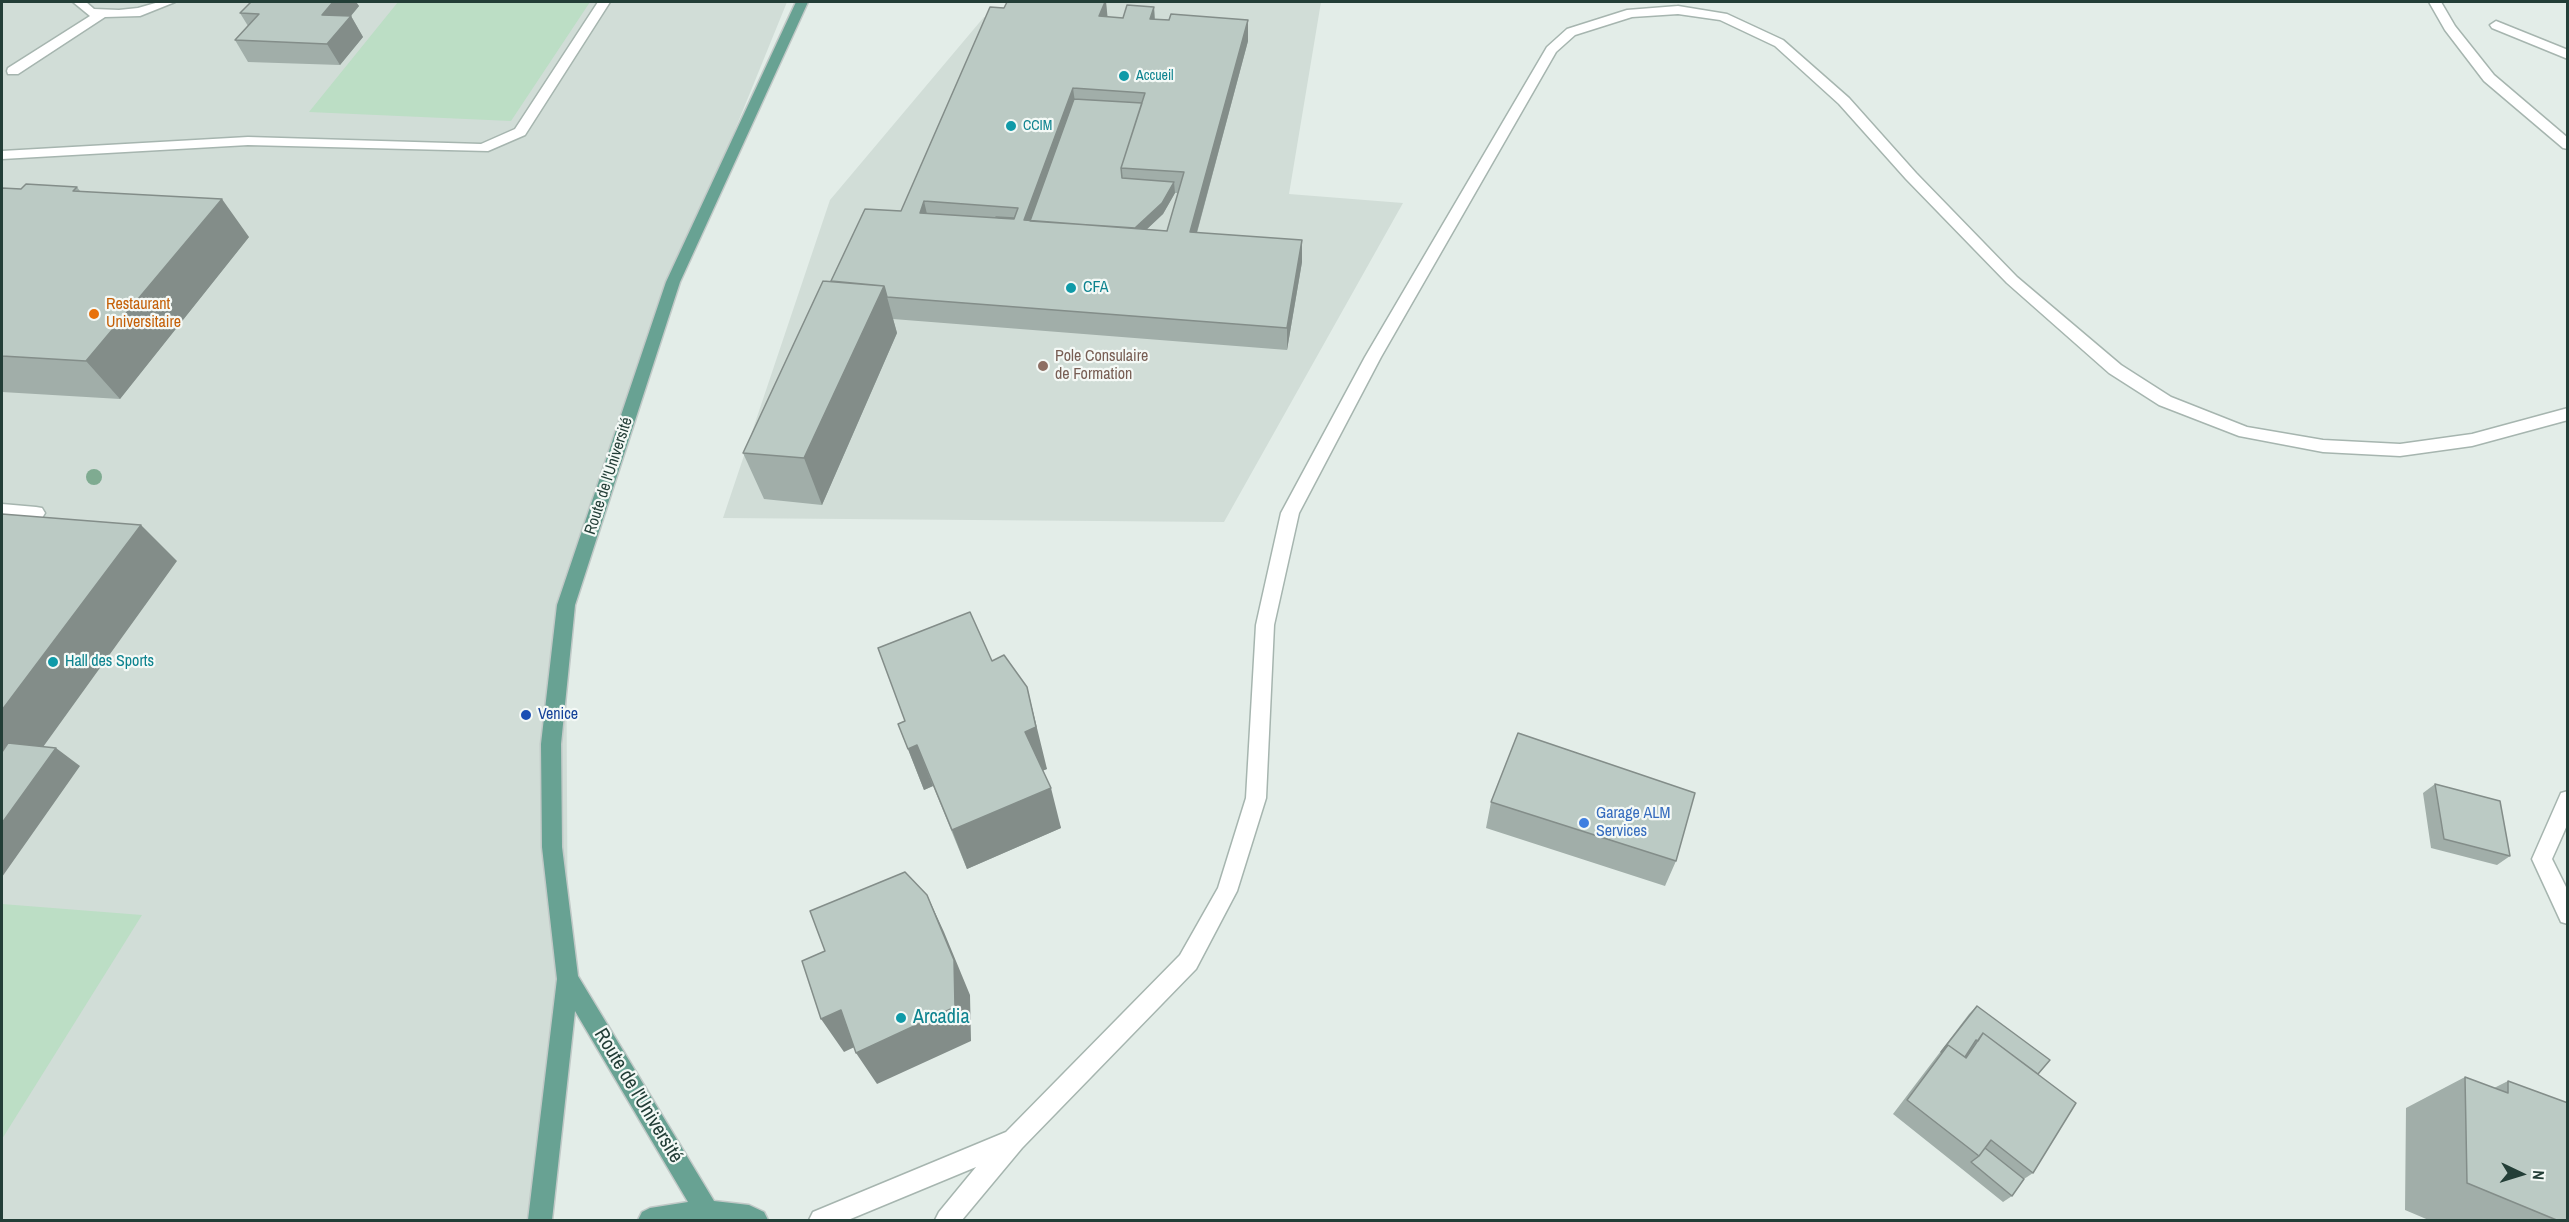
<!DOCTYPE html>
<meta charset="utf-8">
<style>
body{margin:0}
#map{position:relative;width:2569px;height:1222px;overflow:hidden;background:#e3ede8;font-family:"Archivo Narrow",sans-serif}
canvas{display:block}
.frame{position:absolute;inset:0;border:3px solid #233e37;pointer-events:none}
.north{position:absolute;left:2491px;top:1144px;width:60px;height:60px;-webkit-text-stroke:4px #f4f9f6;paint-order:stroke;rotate:94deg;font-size:16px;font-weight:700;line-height:24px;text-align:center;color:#233e37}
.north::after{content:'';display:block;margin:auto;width:21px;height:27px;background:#233e37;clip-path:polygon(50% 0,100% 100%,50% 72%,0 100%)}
</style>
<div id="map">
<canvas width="2569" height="1222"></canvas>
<div class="frame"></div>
<div class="north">N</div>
</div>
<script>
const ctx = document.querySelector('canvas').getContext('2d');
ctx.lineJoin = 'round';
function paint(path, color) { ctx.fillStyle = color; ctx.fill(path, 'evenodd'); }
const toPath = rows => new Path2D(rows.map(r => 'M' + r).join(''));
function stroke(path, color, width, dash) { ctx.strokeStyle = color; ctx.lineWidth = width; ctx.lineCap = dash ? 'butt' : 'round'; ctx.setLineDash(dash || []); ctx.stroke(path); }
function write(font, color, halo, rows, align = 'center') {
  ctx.font = font + ' "Archivo Narrow",sans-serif'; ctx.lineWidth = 4.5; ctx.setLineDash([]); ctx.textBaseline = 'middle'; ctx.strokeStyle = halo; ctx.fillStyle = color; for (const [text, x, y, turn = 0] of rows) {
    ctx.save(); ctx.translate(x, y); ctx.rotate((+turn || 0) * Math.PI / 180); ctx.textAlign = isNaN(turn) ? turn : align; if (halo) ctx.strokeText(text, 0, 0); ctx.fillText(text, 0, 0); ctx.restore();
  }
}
const built = toPath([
 [2,2,787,2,673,282,566,605,568,979,540,1220,2,1220],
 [1041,2,1321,2,1289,194,1403,203,1224,522,723,518,830,200,984,17]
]);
const green = toPath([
 [398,2,590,2,511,121,309,112],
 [2,904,142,915,2,1139]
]);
const minor = toPath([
 [73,2,86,2,94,9,119,10,138,8,159,2,175,2,140,16,105,17,18,74,8,74,7,71,8,68,90,16,73,2],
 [598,2,610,2,525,135,488,151,248,145,2,159,2,151,248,137,481,144,515,129,598,2],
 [2429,2,2441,2,2455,26,2494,75,2568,138,2568,149,2563,148,2484,81,2445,30,2429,2],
 [1678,6,1727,14,1783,40,1849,98,1916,173,2017,277,2121,365,2171,397,2247,427,2323,440,2400,444,2472,434,2568,408,2568,420,2472,446,2400,456,2323,452,2239,436,2159,405,2109,373,2007,283,1906,179,1839,104,1775,46,1720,20,1678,14,1632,17,1575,35,1556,52,1381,357,1299,513,1274,625,1266,798,1237,891,1196,969,1022,1148,962,1220,935,1220,939,1212,976,1167,848,1220,809,1220,813,1212,1006,1132,1180,955,1218,888,1246,798,1256,625,1281,513,1365,357,1547,47,1567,29,1627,10,1678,6],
 [2496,21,2568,50,2568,59,2492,28,2490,25,2496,21],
 [2,504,36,507,42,508,45,513,42,518,36,519,2,516,2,504],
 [2568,791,2568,823,2552,859,2568,891,2568,924,2561,922,2532,859,2561,793,2568,791]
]);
const major = toPath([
 [796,2,808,2,680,282,575,605,561,744,562,847,578,976,714,1201,749,1205,764,1212,768,1220,638,1220,642,1212,650,1208,688,1202,575,1011,552,1220,528,1220,557,979,542,847,541,744,557,605,666,282,796,2]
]);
const trees = [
 [94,477]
];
const wall = toPath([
 [251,2,356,2,359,6,351,16,363,37,340,65,248,62,235,40,248,26,240,13],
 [1106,2,1107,17,1123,18,1154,7,1155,19,1169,20,1248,20,1248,41,1197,233,1302,262,1287,350,893,319,897,333,822,505,764,499,743,453,831,281,901,211,1004,8],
 [1175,193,1178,193,1167,231,1147,229,1163,214],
 [77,187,80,191,249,237,120,399,2,392,2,188,21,189],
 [992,661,1047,769,1042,771,1061,828,967,869,933,786,924,790,898,724,905,721],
 [2435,784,2510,856,2497,865,2431,848,2423,793],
 [1491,802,1676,861,1665,886,1486,828],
 [1977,1006,2038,1074,2033,1173,2024,1179,2012,1196,2003,1202,1962,1169,1893,1114,1969,1014],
 [2465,1077,2494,1088,2508,1081,2568,1221,2431,1221,2405,1210,2406,1108]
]);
const shadedWall = toPath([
 [333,2,356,2,359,6,334,36,322,15],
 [1105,2,1106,2,1108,21,1099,16],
 [1154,7,1155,28,1150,19],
 [351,16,363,37,340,65,327,44],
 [1248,20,1248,41,1191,254,1190,232],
 [1073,88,1076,110,1032,231,1024,220],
 [1174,182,1175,193,1163,214,1130,245,1121,238],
 [222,199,249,237,120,399,86,361],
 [924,201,929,223,920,213],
 [1302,240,1302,262,1287,350,1287,328],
 [884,286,897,333,822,505,804,458],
 [141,525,177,561,2,804,2,710],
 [1027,687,1047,769,1036,773,1025,732],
 [917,745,933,786,924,790,908,749],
 [56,748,80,766,2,877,2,823],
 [1051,788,1061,828,967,869,952,830],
 [927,895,944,932,970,995,971,1041,877,1084,856,1053],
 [841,1010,863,1043,844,1052,821,1019]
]);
const building = toPath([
 [251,2,333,2,322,15,351,16,327,44,235,40,259,14,240,13,251,2],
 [1007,2,1105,2,1099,16,1123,18,1127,5,1154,7,1150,19,1169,20,1171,14,1248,20,1190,232,1302,240,1287,328,887,297,884,286,831,281,865,209,901,211,990,7,1004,8,1007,2],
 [1073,88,1145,93,1121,168,1184,172,1167,231,1024,220,1073,88],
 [924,201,1018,208,1014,219,920,213,924,201],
 [1074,99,1142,103,1121,168,1122,178,1174,182,1162,203,1135,228,1030,221,1074,99],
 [26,184,77,187,73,191,222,199,86,361,2,356,2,188,21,189,26,184],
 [996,217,1014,218,1014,219,997,218,996,217],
 [823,281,884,286,804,458,743,453,823,281],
 [2,514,141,525,2,710,2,514],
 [970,612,992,661,1004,655,1027,687,1036,727,1025,732,1051,788,952,830,917,745,908,749,898,724,905,721,878,648,970,612],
 [1518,733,1695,793,1676,861,1491,802,1518,733],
 [8,743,56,748,2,823,2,752,8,743],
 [2435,784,2500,801,2510,856,2444,839,2435,784],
 [905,872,927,895,954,960,955,1007,856,1053,841,1010,821,1019,802,961,825,951,810,911,905,872],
 [1977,1006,2050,1060,2038,1074,1983,1033,1978,1041,1976,1040,1965,1057,1948,1045,1941,1052,1977,1006],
 [1983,1033,2076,1103,2033,1173,1991,1140,1979,1156,1907,1100,1948,1045,1966,1058,1983,1033],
 [2465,1077,2508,1093,2508,1081,2568,1103,2568,1221,2559,1221,2467,1183,2465,1077],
 [1985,1148,2024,1179,2012,1196,1971,1162,1979,1156,1985,1148]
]);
const markers = [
 [1124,76,6,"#0f9aa8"],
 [1011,126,6,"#0f9aa8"],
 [1071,288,6,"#0f9aa8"],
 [94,314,6,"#e8710a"],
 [1043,366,6,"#8d6e63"],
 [53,662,6,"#0f9aa8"],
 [526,715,6,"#1a4fb4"],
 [1584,823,6,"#3f7fe0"],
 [901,1018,6,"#0f9aa8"]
];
const farCulturenames = [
 ["Accueil",1136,76],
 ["CCIM",1023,126]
];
const cultureNames = [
 ["CFA",1083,288],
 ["Hall des Sports",65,662]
];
const foodNames = [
 ["Restaurant",106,305],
 ["Universitaire",106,323]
];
const educationNames = [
 ["Pole Consulaire",1055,357],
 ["de Formation",1055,375]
];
const streetNames = [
 ["Route de l'Université",609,476,-72]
];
const transitNames = [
 ["Venice",538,715]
];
const shopNames = [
 ["Garage ALM",1596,814],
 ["Services",1596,832]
];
const nearCulturenames = [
 ["Arcadia",913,1018]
];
const nearStreetnames = [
 ["Route de l'Université",638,1096,59]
];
paint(built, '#d1ddd7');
paint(green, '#bcdec5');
stroke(minor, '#a6b5af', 3);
stroke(major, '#c1c9c7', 3);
paint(minor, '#fff');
paint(major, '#68a293');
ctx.fillStyle = '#7fab91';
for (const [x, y] of trees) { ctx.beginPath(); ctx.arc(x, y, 8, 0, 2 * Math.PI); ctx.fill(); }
paint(wall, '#a1aea9');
paint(shadedWall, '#838d89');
paint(building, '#bbcac4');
stroke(building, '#838d89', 1.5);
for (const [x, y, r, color] of markers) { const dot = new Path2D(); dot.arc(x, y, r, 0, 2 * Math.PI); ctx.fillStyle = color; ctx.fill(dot); stroke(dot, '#f4f9f6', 2); }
write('14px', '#0d838f', '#f4f9f6', farCulturenames, 'left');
write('16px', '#0d838f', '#f4f9f6', cultureNames, 'left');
write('16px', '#c56008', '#f4f9f6', foodNames, 'left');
write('16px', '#785e54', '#f4f9f6', educationNames, 'left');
write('16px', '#233e37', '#f4f9f6', streetNames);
write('16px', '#164399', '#f4f9f6', transitNames, 'left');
write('16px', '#366cbe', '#f4f9f6', shopNames, 'left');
write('20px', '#0d838f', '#f4f9f6', nearCulturenames, 'left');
write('20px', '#233e37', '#f4f9f6', nearStreetnames);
</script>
